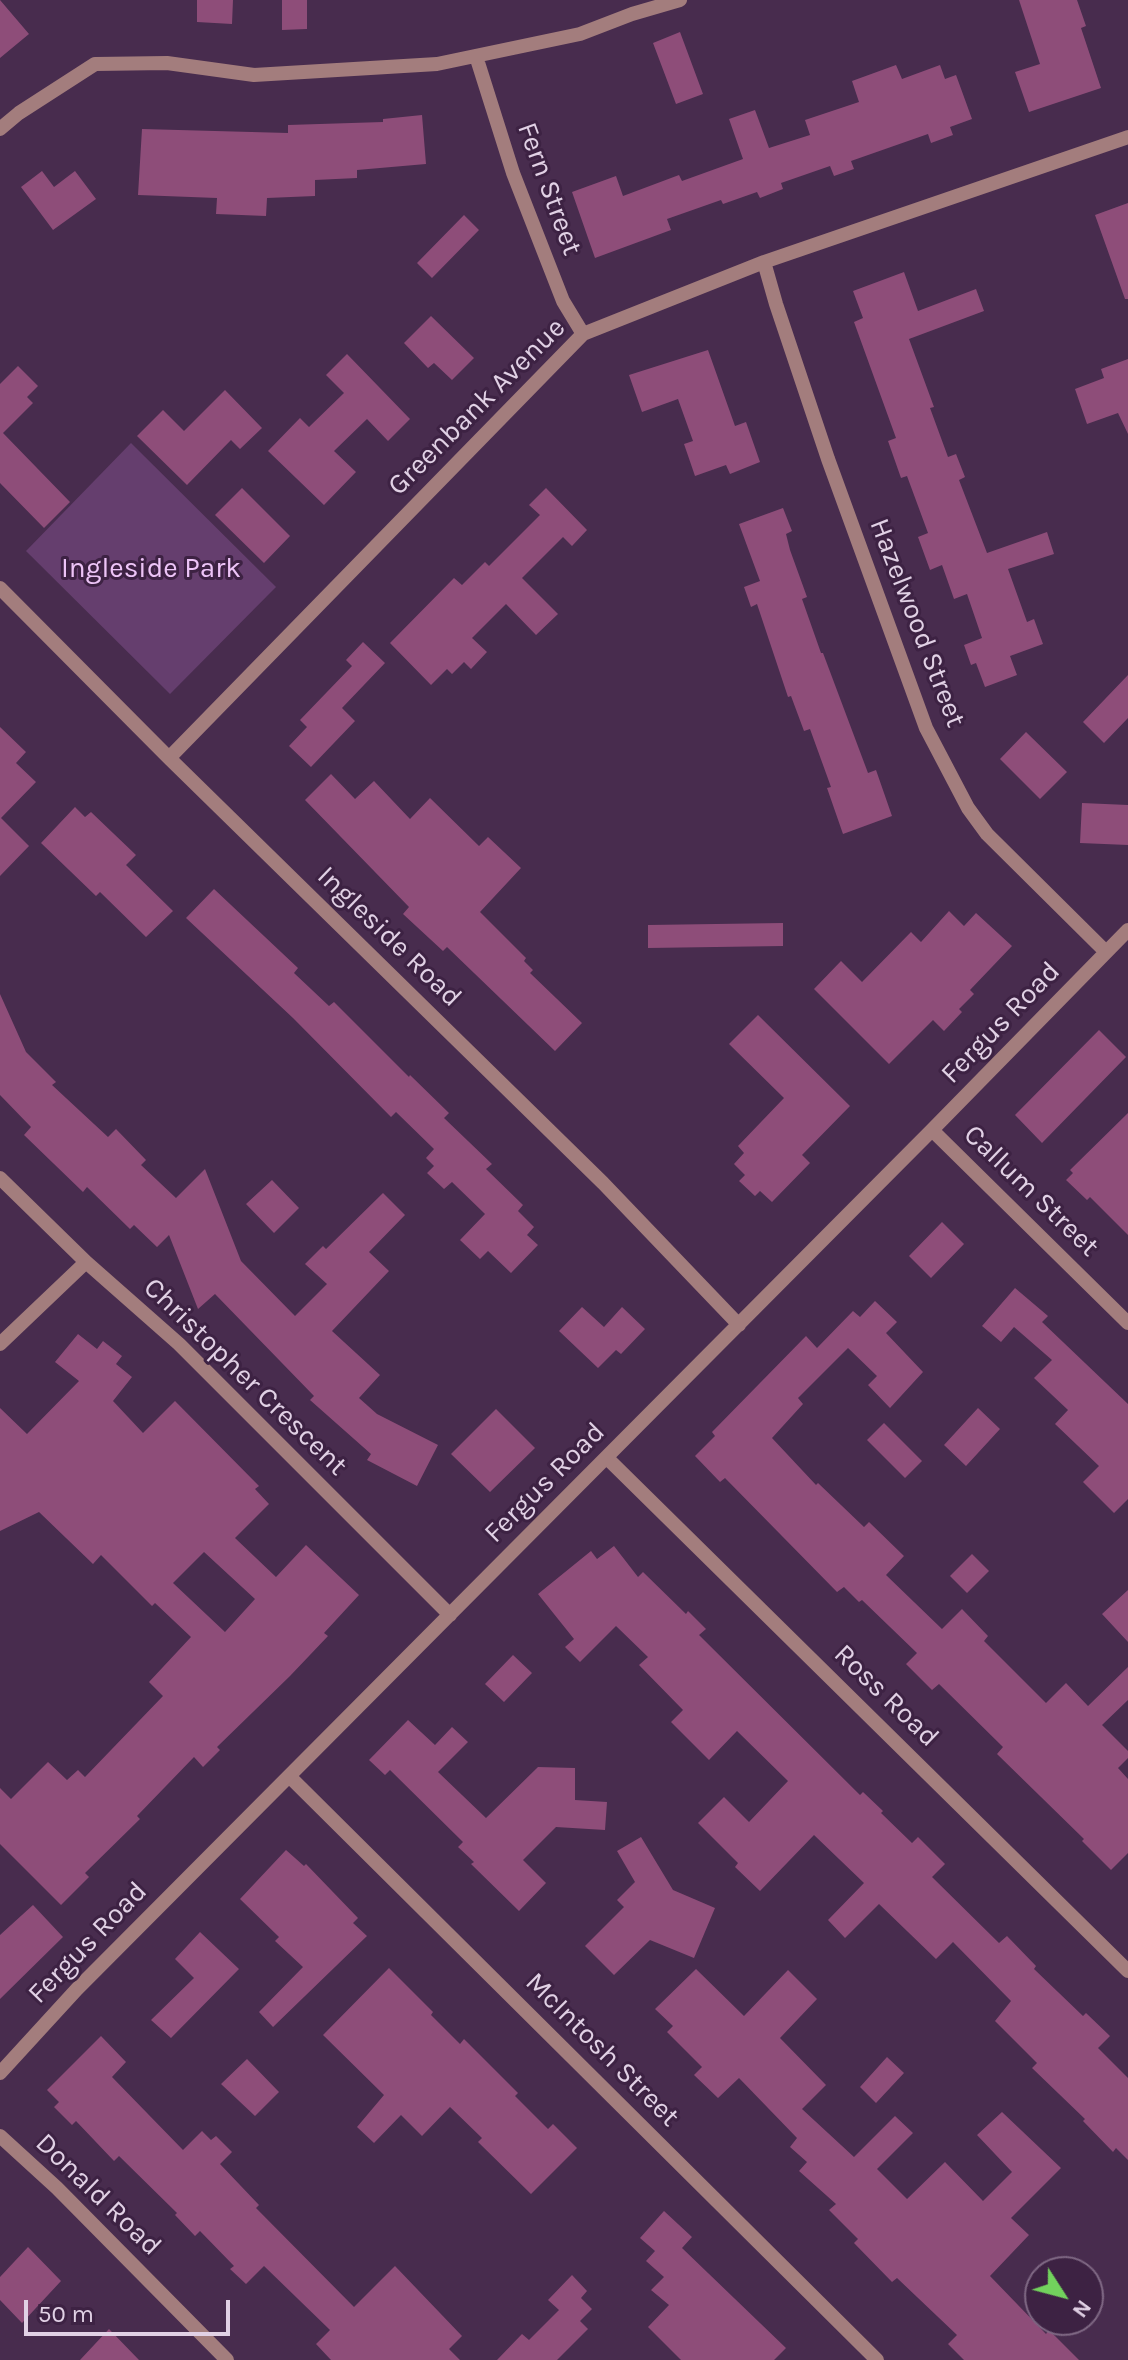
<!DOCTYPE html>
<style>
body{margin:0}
#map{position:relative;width:1128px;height:2360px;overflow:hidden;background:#482c4e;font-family:Karla,sans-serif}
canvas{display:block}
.north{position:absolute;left:1024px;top:2256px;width:80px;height:80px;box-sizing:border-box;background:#3d2243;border:2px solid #7f6884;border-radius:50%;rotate:126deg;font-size:22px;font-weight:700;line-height:32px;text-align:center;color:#e1d1e5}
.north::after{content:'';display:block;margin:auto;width:28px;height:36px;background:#72d25d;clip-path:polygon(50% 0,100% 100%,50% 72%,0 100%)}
.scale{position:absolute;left:24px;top:2300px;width:206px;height:36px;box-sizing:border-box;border:4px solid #e1d1e5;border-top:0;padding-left:10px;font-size:24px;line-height:28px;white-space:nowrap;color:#e1d1e5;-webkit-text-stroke:6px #3d2243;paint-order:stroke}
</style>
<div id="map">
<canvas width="1128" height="2360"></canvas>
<div class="north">N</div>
<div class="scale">50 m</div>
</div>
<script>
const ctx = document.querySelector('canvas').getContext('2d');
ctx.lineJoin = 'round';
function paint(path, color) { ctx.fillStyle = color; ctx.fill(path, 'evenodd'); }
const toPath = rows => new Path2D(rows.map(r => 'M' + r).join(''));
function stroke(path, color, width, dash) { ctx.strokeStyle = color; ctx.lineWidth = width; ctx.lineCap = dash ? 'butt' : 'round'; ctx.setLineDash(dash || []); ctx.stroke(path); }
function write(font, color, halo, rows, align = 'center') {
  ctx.font = font + ' Karla,sans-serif'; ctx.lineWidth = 6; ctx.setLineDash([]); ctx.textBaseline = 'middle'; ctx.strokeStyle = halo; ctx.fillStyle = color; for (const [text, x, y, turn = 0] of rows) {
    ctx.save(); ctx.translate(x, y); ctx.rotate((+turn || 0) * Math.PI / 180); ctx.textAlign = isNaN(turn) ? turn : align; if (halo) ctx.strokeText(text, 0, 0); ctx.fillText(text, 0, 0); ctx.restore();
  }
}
const green = toPath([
 [131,443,276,587,170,694,26,551]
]);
const building = toPath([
 [0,0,29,34,0,58],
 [197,0,233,0,232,24,197,22],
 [282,0,307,0,307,29,282,30],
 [1019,0,1077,0,1086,26,1081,28,1101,88,1029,112,1015,72,1040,64],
 [680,32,703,94,676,104,653,43],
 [896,65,902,79,940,65,945,79,956,75,972,119,950,127,953,135,931,143,928,134,851,161,854,169,834,176,830,166,781,183,783,189,760,198,757,192,723,204,721,200,667,219,671,230,595,258,572,192,616,176,623,196,679,175,682,181,743,159,729,119,755,110,769,148,810,135,805,120,859,102,852,81],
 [422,115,426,164,357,170,357,178,315,180,315,196,267,198,266,216,216,214,217,198,138,195,142,129,288,133,288,125,383,122,383,119],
 [42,171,54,187,75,171,96,199,53,230,21,187],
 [1128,203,1128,299,1125,299,1095,215],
 [464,215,479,230,432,278,417,263],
 [904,272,918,311,976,289,984,311,909,339,934,407,930,408,948,457,956,454,965,477,959,480,987,553,1047,532,1054,554,1008,569,1027,622,1034,619,1043,644,1010,656,1017,675,985,687,976,663,971,665,964,645,982,638,967,594,954,599,942,565,930,570,918,537,928,533,907,476,901,478,888,441,896,438,854,322,863,318,853,291],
 [431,316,474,358,452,380,434,363,428,368,404,343],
 [708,350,735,426,746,422,760,462,730,474,726,465,695,476,684,444,693,441,678,399,642,412,629,375],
 [347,354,410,419,388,441,367,419,334,451,356,472,324,505,268,451,300,418,309,427,344,393,326,375],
 [1128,359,1128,434,1118,413,1087,424,1075,389,1104,378,1101,369],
 [18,366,38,386,27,397,33,403,3,433,70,502,44,528,0,483,0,384],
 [225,390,262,428,240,449,231,440,187,485,137,436,163,410,184,431],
 [242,488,290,536,264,563,215,515],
 [546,488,587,530,572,546,563,537,522,578,558,614,536,635,506,604,472,638,487,652,471,669,464,662,452,674,447,669,431,685,390,643,454,578,462,585,485,562,489,566,540,515,529,505],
 [783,508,792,531,786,534,790,550,807,597,802,599,821,653,823,653,868,773,876,770,892,816,843,834,827,788,831,787,810,729,804,731,791,696,788,697,757,604,751,607,744,587,760,581,739,524],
 [363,642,385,663,342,708,355,721,311,767,289,746,307,727,300,720,352,666,346,660],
 [1128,675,1128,718,1104,743,1083,722],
 [0,727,26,752,16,763,36,782,1,818,29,846,0,876],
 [1026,732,1067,772,1040,799,1000,759],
 [331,774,355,799,374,781,410,819,430,798,479,846,488,837,521,868,480,912,526,958,524,961,533,970,530,973,582,1023,555,1051,447,947,443,951,403,914,409,907,305,800],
 [1082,803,1128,805,1128,845,1080,843],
 [75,807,85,817,91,812,136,855,126,865,173,911,146,937,100,892,96,896,41,843],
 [214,889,298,968,294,973,329,1006,334,1002,409,1077,410,1075,449,1113,444,1118,492,1164,486,1169,523,1205,518,1211,534,1227,527,1235,538,1245,511,1273,488,1251,480,1259,460,1240,485,1214,452,1182,444,1189,427,1173,434,1166,426,1158,434,1149,396,1112,391,1117,293,1018,186,918],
 [949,911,964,926,976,913,1012,946,970,990,974,994,959,1009,962,1012,944,1031,933,1020,889,1064,814,989,841,961,862,982,911,932,921,942],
 [783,923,783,946,648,948,648,925],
 [0,994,26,1052,56,1082,52,1085,108,1137,116,1129,146,1160,141,1165,176,1198,205,1169,241,1261,295,1316,327,1284,305,1264,323,1246,326,1249,383,1193,405,1215,369,1252,389,1271,332,1331,380,1375,359,1398,377,1414,438,1445,417,1486,367,1460,371,1454,310,1400,314,1396,215,1294,198,1309,169,1235,157,1247,134,1225,130,1229,87,1187,83,1192,24,1135,31,1127,0,1095],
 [758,1015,850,1106,802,1155,810,1163,772,1202,760,1191,755,1196,739,1181,745,1175,734,1164,744,1153,738,1146,784,1098,729,1044],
 [1099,1030,1126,1057,1042,1143,1015,1115],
 [1128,1113,1128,1235,1090,1197,1087,1200,1066,1180,1073,1173,1070,1170],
 [272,1180,299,1208,274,1233,246,1204],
 [942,1222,964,1244,931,1278,909,1256],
 [1015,1288,1048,1316,1042,1322,1128,1404,1128,1499,1114,1513,1083,1482,1099,1466,1055,1424,1068,1410,1034,1378,1052,1360,1014,1327,1001,1342,982,1326],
 [875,1301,897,1322,886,1333,923,1372,890,1408,868,1385,877,1376,848,1348,798,1398,803,1404,772,1438,816,1485,818,1483,864,1527,869,1522,904,1556,886,1575,942,1629,962,1609,988,1636,984,1641,1046,1703,1066,1683,1088,1706,1128,1667,1128,1700,1102,1725,1128,1751,1128,1758,1118,1768,1128,1779,1128,1853,1111,1870,1082,1841,1084,1839,997,1754,1003,1747,939,1684,932,1690,906,1664,917,1653,862,1600,859,1602,844,1587,837,1592,725,1478,720,1482,695,1456,715,1436,712,1432,806,1336,817,1348,853,1311,860,1317],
 [582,1307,604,1327,622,1307,645,1329,621,1354,616,1350,598,1368,559,1331],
 [78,1334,97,1349,103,1341,122,1356,116,1364,132,1377,113,1401,143,1433,175,1401,259,1486,255,1489,269,1504,235,1538,276,1577,306,1545,359,1595,324,1633,328,1636,290,1676,217,1747,220,1750,203,1767,194,1757,137,1816,140,1819,85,1873,89,1877,61,1905,0,1844,0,1788,11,1799,48,1762,67,1780,78,1770,85,1777,163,1696,149,1682,191,1637,155,1603,152,1606,101,1555,93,1564,39,1512,0,1531,0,1408,27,1434,79,1381,55,1362],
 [204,1552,255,1599,225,1632,173,1583],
 [978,1408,1000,1429,966,1466,944,1445],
 [496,1409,535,1448,490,1492,451,1454],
 [884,1423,922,1461,905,1478,867,1440],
 [614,1546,638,1577,643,1572,686,1614,688,1611,706,1629,699,1635,860,1795,863,1792,883,1811,881,1813,912,1843,918,1837,945,1864,932,1877,999,1943,1007,1936,1036,1966,1034,1969,1083,2016,1086,2013,1110,2036,1098,2048,1128,2078,1128,2160,1116,2148,1113,2152,1083,2121,1085,2119,1032,2068,1037,2063,995,2021,1011,2001,953,1942,936,1959,879,1904,845,1938,828,1920,864,1883,814,1835,760,1891,735,1867,738,1863,698,1823,724,1797,749,1822,788,1781,737,1731,709,1760,671,1722,683,1710,639,1665,648,1657,616,1626,580,1662,565,1647,574,1639,538,1594,591,1551,597,1559],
 [972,1554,989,1571,967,1593,950,1576],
 [1128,1590,1128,1642,1102,1614],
 [513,1655,532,1673,504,1702,485,1684],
 [408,1720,435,1745,452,1727,468,1742,438,1772,486,1818,538,1767,575,1768,575,1800,607,1802,605,1830,556,1827,523,1860,546,1883,519,1911,471,1864,474,1862,458,1847,463,1842,390,1770,385,1775,369,1760],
 [641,1837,673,1890,715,1908,694,1958,650,1940,614,1975,585,1946,624,1907,617,1900,635,1882,617,1851],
 [286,1850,304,1866,306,1864,358,1918,353,1923,367,1936,273,2027,259,2012,303,1967,275,1941,279,1937,240,1899],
 [33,1905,63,1937,0,1999,0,1935],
 [200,1932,239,1969,171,2038,151,2020,194,1978,175,1959],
 [389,1968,433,2012,431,2015,460,2044,464,2039,518,2093,515,2096,548,2129,553,2124,577,2148,531,2194,478,2142,482,2138,450,2107,422,2136,401,2115,374,2143,357,2127,384,2095,323,2035],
 [696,1969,744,2016,788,1970,817,1999,780,2038,826,2085,802,2109,854,2157,895,2116,913,2133,877,2169,907,2199,945,2162,983,2201,1012,2172,977,2135,1002,2112,1061,2168,1011,2218,1029,2235,990,2276,1046,2334,1049,2330,1079,2360,964,2360,948,2344,957,2335,897,2278,892,2282,854,2243,858,2239,829,2210,836,2204,799,2171,807,2162,790,2147,797,2138,739,2078,718,2098,694,2075,702,2067,667,2032,673,2026,655,2009],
 [101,2036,126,2062,112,2077,183,2150,202,2131,211,2140,216,2136,232,2152,220,2164,259,2205,256,2208,354,2307,395,2266,462,2336,449,2349,460,2360,331,2360,316,2344,330,2330,264,2266,246,2284,230,2269,234,2266,200,2231,195,2236,175,2215,177,2213,119,2156,114,2161,76,2121,72,2125,54,2107,59,2102,47,2090],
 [887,2057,904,2073,876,2103,860,2087],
 [247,2059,279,2092,255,2116,221,2084],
 [664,2211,692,2237,682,2248,786,2348,774,2360,681,2360,648,2327,669,2305,651,2290,664,2277,646,2261,655,2251,640,2238],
 [28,2247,61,2281,22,2323,0,2300,0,2277],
 [572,2275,587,2291,581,2298,592,2309,580,2321,588,2329,557,2360,497,2360,522,2334,529,2340,559,2310,548,2300],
 [109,2329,139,2360,80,2360]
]);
const minor = toPath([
 [476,56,513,173,563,301,583,334],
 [0,129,19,113,95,64,167,63,254,75,437,64,580,34,632,14,680,0],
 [764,262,776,304,828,459,926,728,968,808,987,834,1106,952],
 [0,588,169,758,603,1183,739,1325],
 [169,758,583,334,764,262,1128,137],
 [932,1130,1128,1323],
 [0,1178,86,1262,179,1344,450,1615],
 [0,1344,86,1262],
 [607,1458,1128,1971],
 [290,1777,877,2360],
 [0,2073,77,1989,932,1130,1128,930],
 [0,2136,57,2188,227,2360]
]);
const streetNames = [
 ["Fern Street",549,189,70],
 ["Greenbank Avenue",477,407,-45],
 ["Hazelwood Street",917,623,69],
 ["Ingleside Road",389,937,44],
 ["Fergus Road",1001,1023,-46],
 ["Callum Street",1031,1191,44],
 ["Christopher Crescent",245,1377,44],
 ["Fergus Road",545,1483,-45],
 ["Ross Road",886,1696,44],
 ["Fergus Road",88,1943,-46],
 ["McIntosh Street",602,2050,45],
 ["Donald Road",98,2195,44]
];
const parkNames = [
 ["Ingleside Park",151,569]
];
paint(green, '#653e6e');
paint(building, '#8e4d79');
stroke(minor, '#a37d7d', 14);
write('28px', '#e1d1e5', '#3d2243', streetNames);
write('28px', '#edc4f7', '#3d2243', parkNames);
</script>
